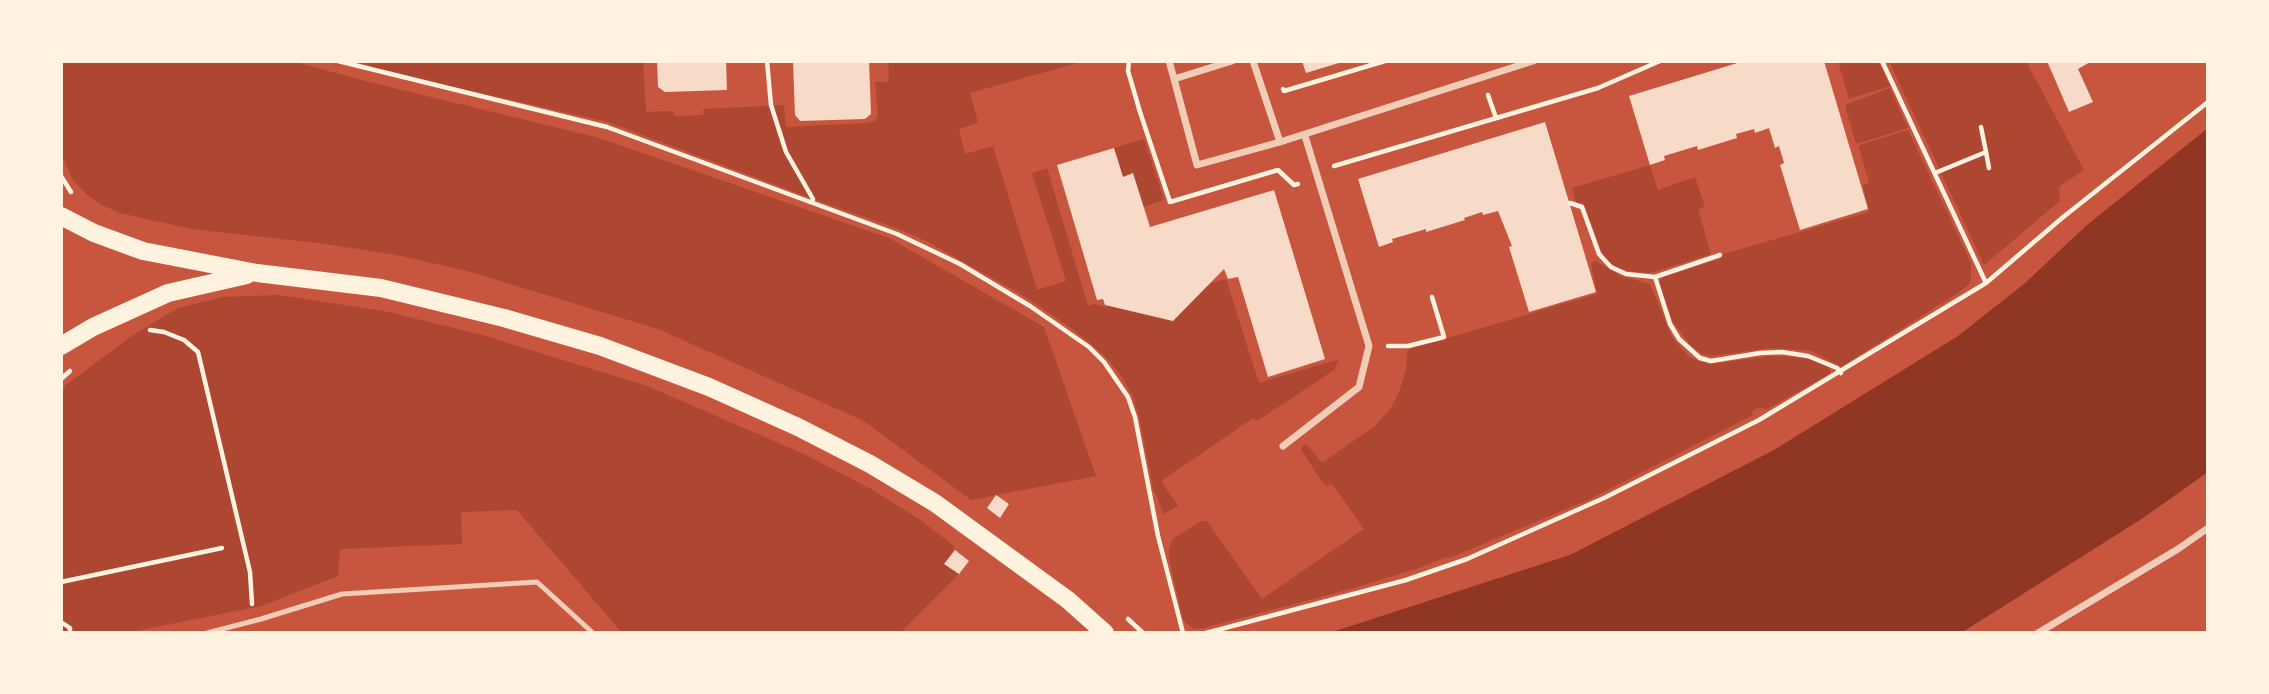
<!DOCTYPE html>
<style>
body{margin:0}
#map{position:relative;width:2269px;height:694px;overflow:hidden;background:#c8553d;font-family:Lato,sans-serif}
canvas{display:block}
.frame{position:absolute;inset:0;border:63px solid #fff3e0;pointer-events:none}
</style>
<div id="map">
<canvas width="2269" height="694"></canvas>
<div class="frame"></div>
</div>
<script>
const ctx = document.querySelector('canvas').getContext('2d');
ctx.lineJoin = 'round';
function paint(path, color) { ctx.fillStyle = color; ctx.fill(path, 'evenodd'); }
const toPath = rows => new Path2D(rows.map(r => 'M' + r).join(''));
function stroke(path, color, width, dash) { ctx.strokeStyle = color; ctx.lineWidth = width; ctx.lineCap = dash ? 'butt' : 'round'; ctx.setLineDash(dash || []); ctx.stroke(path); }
const green = toPath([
 [61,61,292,61,369,82,596,137,889,238,1044,327,1096,476,971,500,864,421,658,329,464,270,396,255,326,244,191,229,120,213,104,206,86,194,73,180,61,154],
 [354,61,643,61,646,112,673,111,675,116,703,115,704,109,784,105,786,127,867,123,875,121,878,114,875,82,889,82,888,61,1084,61,970,93,978,123,959,129,965,154,993,146,1037,290,1066,281,1032,173,1047,168,1088,306,1095,304,1104,307,1167,289,1169,296,1226,279,1259,383,1339,359,1334,370,1257,421,1253,418,1161,481,1178,506,1164,514,1153,488,1139,417,1133,396,1121,376,1106,357,1074,330,1024,296,928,242,899,229,813,199,608,122,392,73],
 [1838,61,1878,61,1890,86,1849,99],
 [1889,61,2026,61,2084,170,2059,187,2060,201,1984,265],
 [1890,88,1908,128,1856,144,1845,105],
 [1908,130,1971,263,1971,280,1969,284,1958,293,1841,367,1812,351,1770,348,1712,356,1702,354,1692,347,1673,322,1659,283,1663,277,1720,259,1720,255,1869,212,1863,185,1869,183,1859,148,1860,145],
 [1144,139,1164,200,1143,207,1133,174,1123,177,1114,148],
 [1650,165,1658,190,1695,177,1705,207,1698,209,1711,254,1650,273,1635,272,1611,266,1604,257,1584,204,1576,202,1572,188],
 [1596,261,1621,276,1650,284,1672,337,1688,356,1701,362,1711,364,1770,356,1792,357,1814,360,1829,367,1831,373,1767,409,1759,407,1751,412,1753,415,1590,499,1450,558,1446,557,1422,567,1354,588,1204,628,1195,629,1186,623,1182,617,1169,557,1169,549,1173,539,1201,521,1207,521,1262,599,1364,529,1332,484,1327,486,1323,483,1301,450,1302,446,1306,444,1322,463,1375,426,1391,408,1399,392,1406,370,1407,350,1597,294,1591,263],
 [279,295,384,311,482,335,647,386,804,454,873,490,922,521,955,547,945,564,959,574,900,633,622,633,517,510,461,512,462,544,340,549,338,576,261,606,126,633,61,633,61,394,66,385,133,335,178,308,223,297]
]);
const water = toPath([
 [2208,128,2208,472,2143,518,1961,633,1329,633,1570,555,1774,450,1958,336,2024,284,2087,225]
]);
const building = toPath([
 [657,61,726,61,727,90,665,92,658,87],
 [793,61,869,61,871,114,865,119,800,121,795,115],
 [1302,61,1342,61,1342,62,1306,73],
 [1744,61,1824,61,1868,209,1800,230,1780,165,1784,163,1779,146,1775,148,1769,128,1755,133,1754,129,1736,134,1737,138,1698,150,1697,146,1664,156,1665,160,1650,165,1629,96],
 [2047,61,2092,61,2078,69,2093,102,2069,112],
 [1545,122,1596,292,1529,312,1509,247,1512,246,1498,211,1483,215,1482,212,1464,218,1465,220,1426,232,1426,229,1392,239,1393,242,1379,247,1358,179],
 [1114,148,1123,177,1133,173,1150,227,1274,190,1325,359,1268,377,1238,277,1228,279,1224,269,1173,321,1105,305,1103,299,1097,300,1057,165],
 [996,495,1009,504,1000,518,987,508],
 [955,550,969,561,959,574,944,564]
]);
const path = toPath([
 [338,61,607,127,897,234,960,264,1030,306,1089,347,1104,362,1128,397,1135,417,1158,536,1183,633],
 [767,61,771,105,786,152,813,199,812,202],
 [1129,61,1128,71,1140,112,1170,202,1278,170,1294,185,1298,184],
 [1882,61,1986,283],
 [1283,89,1284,91,1385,61],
 [1488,95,1496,118],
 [1986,152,1989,168],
 [1334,166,1598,88,1660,61],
 [1935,173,1986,152,1981,127],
 [61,176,71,192],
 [1570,203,1582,207,1599,254,1611,267,1626,274,1655,277,1720,255],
 [1655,277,1670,324,1679,339,1700,358,1711,361,1760,353,1782,352,1808,356,1837,368,1841,373],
 [150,330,164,332,184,340,198,352,250,572,252,604],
 [1388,346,1408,346,1444,337,1432,297],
 [61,379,70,371],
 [61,582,222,548],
 [1128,619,1143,633],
 [61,622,70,628,70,633],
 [1206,633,1406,580,1467,559,1604,498,1759,420,1986,283,2062,218,2208,102]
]);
const service = toPath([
 [207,633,261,619,342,594,537,582,593,633]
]);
const minor = toPath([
 [1169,61,1174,79],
 [1232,61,1174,79,1197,165,1280,142,1253,61],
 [1280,142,1533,61],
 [1283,446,1359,387,1369,346,1305,136],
 [2038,633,2178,549,2208,528]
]);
const primary = toPath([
 [61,216,94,233,143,251,257,273,381,288,504,318,600,346,709,387,798,427,870,464,935,503,1068,600,1105,633],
 [61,346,93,327,168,293,247,275]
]);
paint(green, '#ae4732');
paint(water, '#8f3625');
paint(building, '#f7dbc8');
stroke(path, '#fff3e0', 4.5);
stroke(service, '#f1ccb7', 5);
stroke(minor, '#f1ccb7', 7);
stroke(primary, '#fff3e0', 18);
</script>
